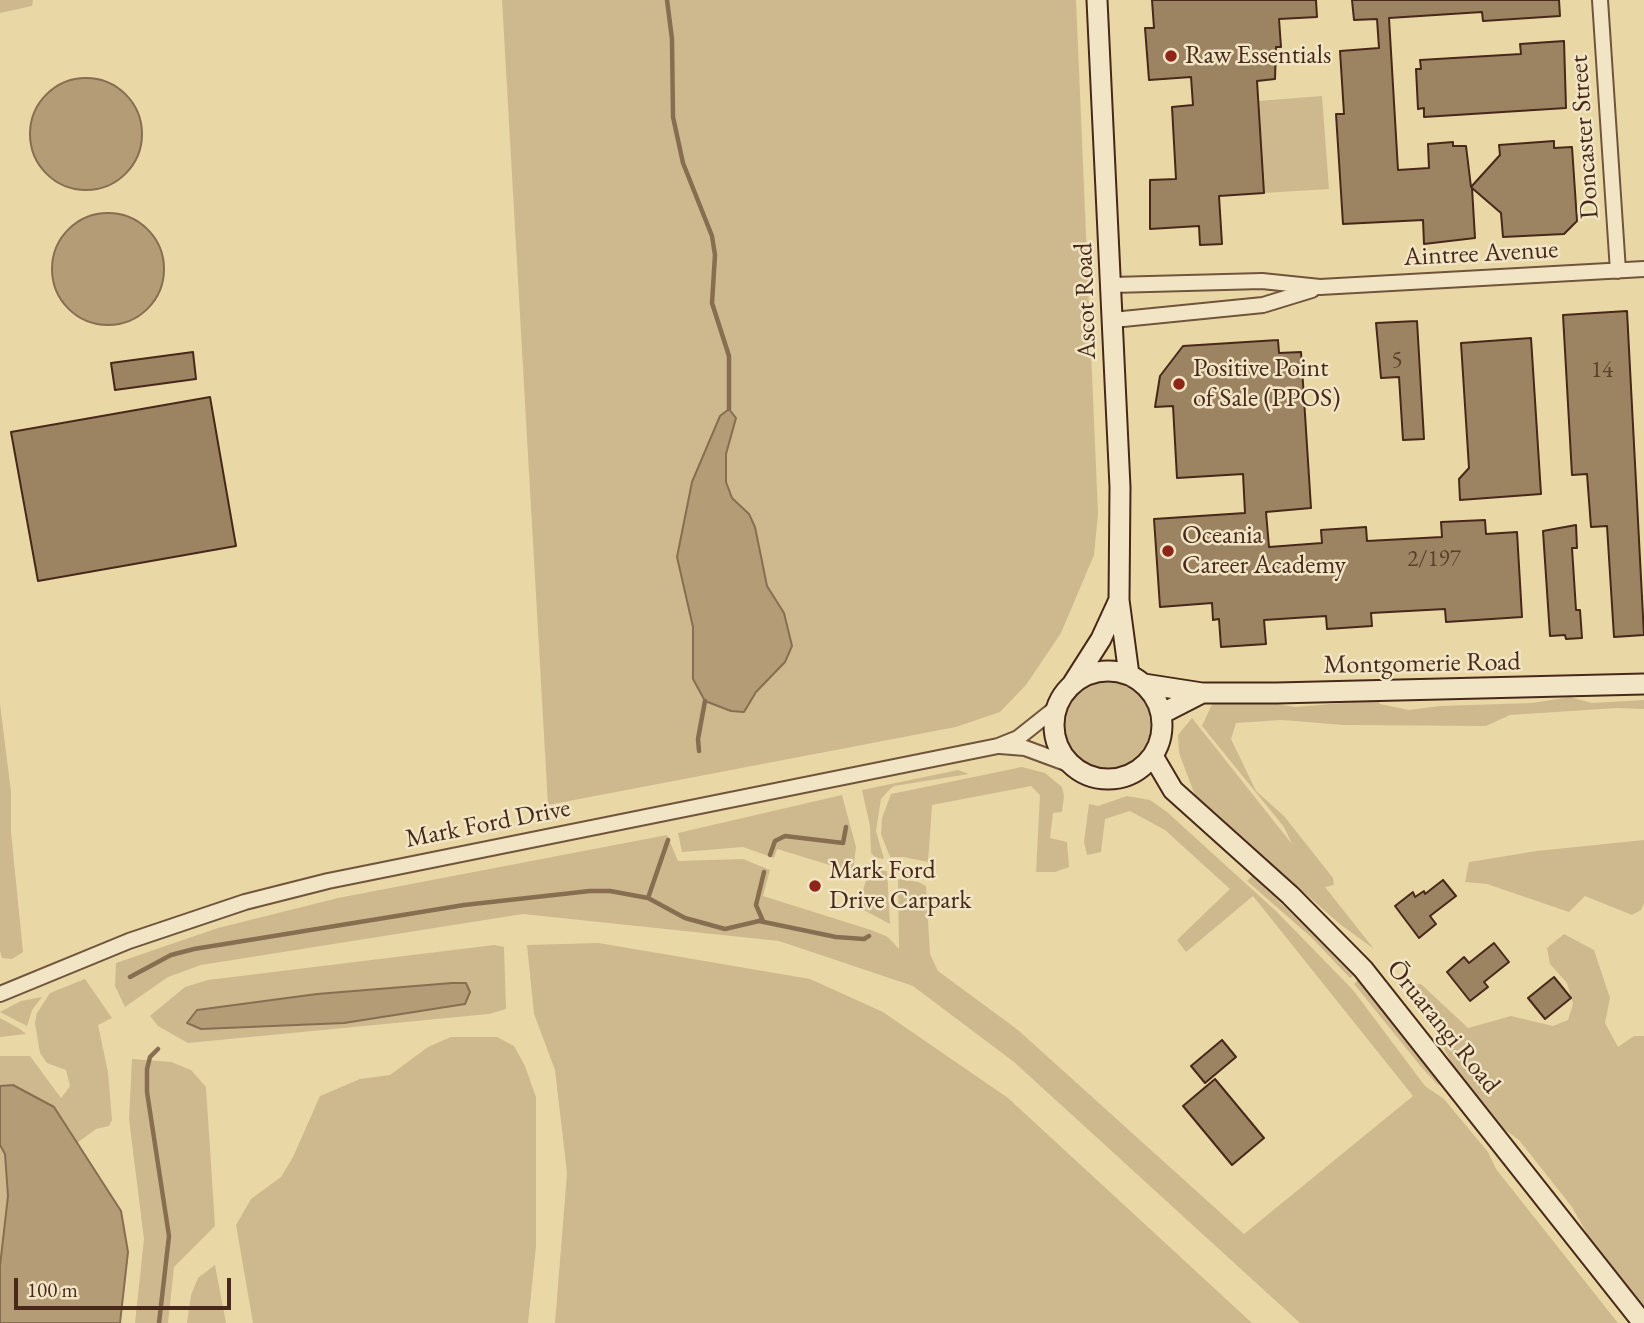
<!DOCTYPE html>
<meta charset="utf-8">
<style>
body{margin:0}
#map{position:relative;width:1644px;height:1323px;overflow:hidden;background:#ead7a6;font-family:"EB Garamond",serif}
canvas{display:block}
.scale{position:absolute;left:14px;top:1278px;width:217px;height:32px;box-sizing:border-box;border:4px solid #472819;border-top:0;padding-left:9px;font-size:21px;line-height:24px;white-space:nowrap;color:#472819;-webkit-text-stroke:5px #f1e5c5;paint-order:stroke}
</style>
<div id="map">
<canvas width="1644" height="1323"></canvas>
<div class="scale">100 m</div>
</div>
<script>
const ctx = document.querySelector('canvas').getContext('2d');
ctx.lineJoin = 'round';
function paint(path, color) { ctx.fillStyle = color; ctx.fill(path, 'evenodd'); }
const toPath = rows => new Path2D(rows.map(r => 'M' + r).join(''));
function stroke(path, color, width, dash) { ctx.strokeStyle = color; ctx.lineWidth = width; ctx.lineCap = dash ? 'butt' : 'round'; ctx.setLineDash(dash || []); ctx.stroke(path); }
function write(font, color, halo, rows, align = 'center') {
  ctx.font = font + ' "EB Garamond",serif'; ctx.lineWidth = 5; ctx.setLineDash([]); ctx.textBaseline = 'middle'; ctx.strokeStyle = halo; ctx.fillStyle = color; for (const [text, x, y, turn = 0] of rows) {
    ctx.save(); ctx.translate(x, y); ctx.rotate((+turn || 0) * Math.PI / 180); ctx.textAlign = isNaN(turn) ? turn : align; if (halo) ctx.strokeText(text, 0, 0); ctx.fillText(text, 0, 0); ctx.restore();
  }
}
const green = toPath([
 [0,0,33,0,32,6,0,13],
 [502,0,1076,0,1098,514,1094,555,1061,633,1026,685,1000,712,956,727,548,805],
 [1322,96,1329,189,1264,193,1258,101],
 '1061 723a45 45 0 1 1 90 0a45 45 0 1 1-90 0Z',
 [1570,697,1592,703,1644,700,1644,709,1617,708,1510,715,1486,726,1343,725,1282,720,1236,723,1231,739,1256,791,1284,816,1333,878,1334,885,1325,887,1374,949,1341,925,1196,798,1179,753,1178,735,1192,718,1292,844,1284,827,1202,726,1213,702,1253,700,1295,707,1378,700,1380,704,1409,710,1440,706,1532,703],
 [0,704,11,792,11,832,23,952,12,959,2,958,0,951],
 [1022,767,1045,773,1062,787,1064,796,1062,812,1053,813,1050,838,1067,842,1069,867,1055,872,1036,872,1040,795,1031,786,932,805,928,862,903,857,890,857,881,834,882,818,891,794],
 [958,770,969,774,894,786,890,789,881,799,876,831,884,859,876,858,871,853,870,826,862,790],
 [842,795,856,847,853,872,777,849,774,858,743,847,682,852,678,833],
 [1127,796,1150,800,1167,812,1276,911,1353,990,1425,1086,1444,1099,1488,1152,1496,1169,1618,1323,1300,1323,1014,1062,913,986,779,941,523,914,201,965,168,977,125,1007,115,986,116,963,218,928,338,898,667,835,678,861,743,859,770,870,763,896,871,930,888,937,899,949,898,879,918,882,926,886,930,954,938,971,1018,1030,1244,1234,1413,1096,1253,896,1186,952,1177,940,1230,889,1165,830,1130,811,1105,819,1101,852,1087,855,1084,842,1089,804,1098,806],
 [1644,840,1644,903,1641,910,1632,915,1585,896,1569,912,1487,884,1465,882,1469,862,1537,851],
 [877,871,887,871,890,924,858,907,867,877],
 [1252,876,1330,949,1355,975,1350,978,1312,938,1247,881],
 [1564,934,1594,950,1610,998,1605,1023,1618,1047,1634,1036,1644,1036,1644,1305,1609,1273,1572,1207,1519,1140,1496,1123,1460,1078,1409,985,1421,984,1468,1028,1511,1016,1553,1026,1568,1020,1573,1004,1567,983,1550,964,1547,948],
 [599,943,810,979,883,1012,1008,1098,1252,1323,555,1323,567,1173,555,1070,534,1014,527,945],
 [494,945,504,947,506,1009,489,1014,188,1043,158,1026,150,1016,185,987,208,980],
 [452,983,466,983,464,1004,344,1023,201,1029,317,994],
 [85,979,112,1018,98,1025,108,1072,112,1120,109,1126,96,1129,77,1143,54,1107,13,1085,0,1086,0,1056,30,1056,61,1098,70,1086,66,1070,47,1063,40,1053,35,1023,37,1013,50,993],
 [1358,980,1419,1058,1444,1084,1438,1085,1423,1069,1354,984],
 [42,997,32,1010,27,1026,0,1012,21,1001],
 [0,1018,20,1029,26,1034,0,1037],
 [451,1037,497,1037,514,1046,525,1066,536,1097,536,1247,528,1323,253,1323,236,1225,251,1199,281,1177,293,1157,320,1096,360,1079,390,1075,428,1047],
 [132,1059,171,1062,191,1070,206,1087,215,1226,174,1267,168,1323,135,1323,144,1239,129,1119],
 [0,1145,5,1154,8,1198,0,1266],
 [215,1265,226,1323,187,1323,191,1295,198,1278]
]);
const water = toPath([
 '30 134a56 56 0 1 1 112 0a56 56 0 1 1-112 0Z',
 '52 269a56 56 0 1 1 112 0a56 56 0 1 1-112 0Z',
 [729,409,736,418,726,454,726,482,732,498,749,514,755,527,767,586,784,613,792,646,785,662,756,692,744,712,731,711,705,701,693,679,693,627,677,557,692,482,720,416,729,409],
 [452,983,466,983,470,992,465,1004,344,1023,201,1029,187,1023,197,1010,317,994,452,983],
 [13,1085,54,1107,121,1211,128,1252,120,1323,0,1323,0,1266,8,1196,5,1154,0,1145,0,1086,13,1085]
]);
const stream = toPath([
 [667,0,672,39,673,117,683,163,712,236,715,255,712,303,729,356,729,409],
 [699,751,698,739,705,701],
 [770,855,775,841,785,836,843,843,846,827],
 [648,898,668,840],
 [763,921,756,905,764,872],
 [130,977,171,955,194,949,464,905,590,891,610,891,648,898,685,918,725,929,759,921,836,937,864,939,869,936],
 [158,1049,150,1057,147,1069,147,1092,169,1236,159,1323]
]);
const building = toPath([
 [1152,0,1316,0,1317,17,1279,19,1281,47,1276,47,1275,79,1257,81,1264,193,1219,196,1222,244,1200,245,1199,226,1150,229,1150,180,1176,179,1172,107,1193,105,1191,77,1149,80,1145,28,1154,28,1152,0],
 [1352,0,1559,0,1560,16,1483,21,1482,12,1389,18,1398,170,1429,168,1428,144,1453,142,1453,146,1466,146,1471,187,1500,155,1499,145,1554,141,1554,148,1572,147,1577,221,1564,234,1503,237,1501,213,1472,188,1475,238,1424,244,1423,220,1343,224,1336,114,1344,114,1340,51,1379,48,1377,19,1354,20,1352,0],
 [1564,41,1566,108,1424,117,1424,108,1418,109,1416,69,1421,69,1420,60,1521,54,1520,44,1564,41],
 [1627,311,1644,635,1614,637,1607,526,1591,527,1587,474,1572,475,1563,315,1627,311],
 [1417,321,1424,439,1403,440,1399,377,1381,378,1376,323,1417,321],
 [1531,338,1541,494,1460,500,1459,479,1469,468,1461,343,1531,338],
 [1278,340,1279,353,1301,352,1311,508,1266,512,1269,547,1322,543,1321,530,1366,527,1367,541,1442,537,1441,522,1485,520,1486,534,1517,532,1522,617,1446,622,1445,609,1371,613,1372,626,1327,629,1326,616,1264,620,1266,644,1221,647,1219,619,1213,620,1212,603,1160,607,1154,519,1245,513,1243,474,1177,478,1173,406,1155,407,1160,376,1183,346,1278,340],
 [193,352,196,379,115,390,111,363,193,352],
 [210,397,236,546,38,581,11,432,210,397],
 [1576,525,1577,548,1572,548,1576,610,1580,610,1582,638,1566,639,1565,635,1550,636,1543,531,1576,525],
 [1443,880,1456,896,1430,916,1436,924,1419,938,1395,906,1413,892,1415,897,1424,891,1425,894,1443,880],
 [1494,943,1509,962,1484,982,1488,987,1470,1001,1447,972,1464,957,1469,963,1494,943],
 [1554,977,1571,998,1545,1019,1528,998,1554,977],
 [1222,1040,1236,1057,1205,1083,1191,1066,1222,1040],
 [1215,1079,1264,1138,1232,1165,1183,1106,1215,1079]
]);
const street = toPath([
 [1600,0,1618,271],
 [1112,285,1262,281,1320,287,1644,269],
 [1113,320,1263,305,1312,290],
 [1000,746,1025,748,1071,765],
 [0,994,129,941,245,902,328,881,998,746,1018,738,1057,707]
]);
const secondary = toPath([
 [1097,0,1120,487,1119,600,1129,675],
 '1054 725a54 54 0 1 1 108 0a54 54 0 1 1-108 0Z',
 [1073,683,1101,639,1118,602],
 [1144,684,1202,693,1277,693,1644,684],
 [1161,714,1202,693],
 [1153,756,1173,790,1290,895,1363,969,1643,1323]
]);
const markers = [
 [1171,56,7,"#8f2418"],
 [1179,384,7,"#8f2418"],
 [1168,551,7,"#8f2418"],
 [815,886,7,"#8f2418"]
];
const numberNames = [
 ["5",1397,361],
 ["14",1602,371],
 ["2/197",1434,560]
];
const poiNames = [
 ["Raw Essentials",1185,56],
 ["Positive Point",1193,369],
 ["of Sale (PPOS)",1193,399],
 ["Oceania",1182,536],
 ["Career Academy",1182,566],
 ["Mark Ford",829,871],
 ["Drive Carpark",829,901]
];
const streetNames = [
 ["Doncaster Street",1585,137,-94],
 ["Aintree Avenue",1481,254,-3],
 ["Ascot Road",1086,301,-92],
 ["Montgomerie Road",1422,664,-1],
 ["Mark Ford Drive",488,824,-11],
 ["Ōruarangi Road",1443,1027,51]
];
paint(green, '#ceb98e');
paint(water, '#b39c76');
stroke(water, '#886e51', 2);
stroke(stream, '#886e51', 4.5);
paint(building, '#9c8362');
stroke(building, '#472819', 2);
stroke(street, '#70543c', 18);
stroke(secondary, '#472819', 23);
stroke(street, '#f1e5c5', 14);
stroke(secondary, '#f1e5c5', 19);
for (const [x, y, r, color] of markers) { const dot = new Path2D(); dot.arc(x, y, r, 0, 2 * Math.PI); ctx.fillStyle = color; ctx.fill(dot); stroke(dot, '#f1e5c5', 2.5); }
write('23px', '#5c3f2b', null, numberNames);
write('26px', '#472819', '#f1e5c5', poiNames, 'left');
write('26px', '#472819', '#f1e5c5', streetNames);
</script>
